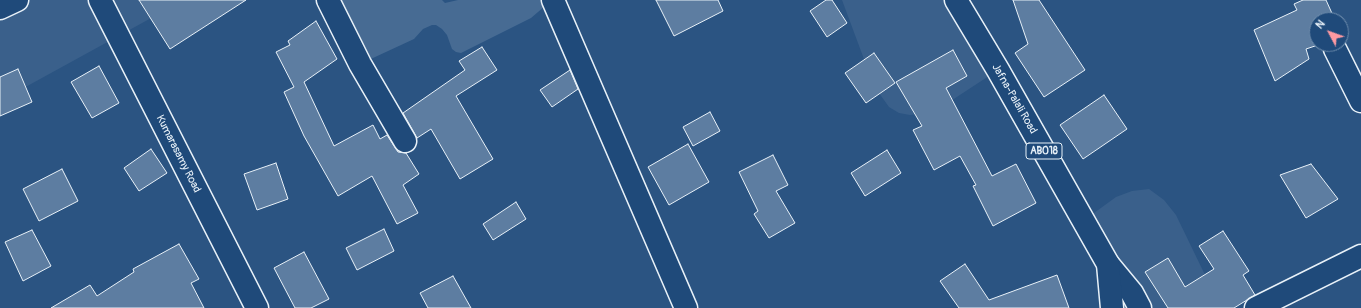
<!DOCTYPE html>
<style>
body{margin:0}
#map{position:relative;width:1361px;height:308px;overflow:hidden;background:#2b5482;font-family:Pangolin,sans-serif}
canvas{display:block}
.north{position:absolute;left:1309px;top:12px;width:40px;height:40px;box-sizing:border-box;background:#1f4a7a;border:1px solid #6f8dac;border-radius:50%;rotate:311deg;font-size:11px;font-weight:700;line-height:16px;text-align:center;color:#e8f1f8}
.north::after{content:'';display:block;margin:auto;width:14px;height:18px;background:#ff9aa2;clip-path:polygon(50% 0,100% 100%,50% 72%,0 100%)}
</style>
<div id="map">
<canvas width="1361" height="308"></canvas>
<div class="north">N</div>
</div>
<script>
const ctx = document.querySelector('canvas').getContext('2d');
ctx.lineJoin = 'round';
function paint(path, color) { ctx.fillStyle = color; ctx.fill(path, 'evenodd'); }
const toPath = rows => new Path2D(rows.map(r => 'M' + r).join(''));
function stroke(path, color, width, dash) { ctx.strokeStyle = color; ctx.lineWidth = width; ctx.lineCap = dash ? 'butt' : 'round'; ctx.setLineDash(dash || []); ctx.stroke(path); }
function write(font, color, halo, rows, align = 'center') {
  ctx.font = font + ' Pangolin,sans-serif'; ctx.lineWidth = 3.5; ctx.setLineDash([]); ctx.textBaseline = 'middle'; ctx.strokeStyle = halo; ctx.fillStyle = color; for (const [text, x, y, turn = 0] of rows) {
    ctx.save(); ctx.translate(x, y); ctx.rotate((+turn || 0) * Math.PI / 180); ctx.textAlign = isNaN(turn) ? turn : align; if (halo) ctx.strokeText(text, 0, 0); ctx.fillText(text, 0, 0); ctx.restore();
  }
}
const built = toPath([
 [17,0,184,0,0,101,0,8],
 [842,0,959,0,998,70,940,108,925,113,910,115,899,113,889,107,874,86],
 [1149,189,1164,200,1176,215,1221,308,1112,308,1083,221,1116,197,1132,191]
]);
const green = toPath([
 [328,0,442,0,445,3,458,0,552,0,531,18,461,53,456,52,452,49,447,35,442,29,436,25,432,25,423,29,414,39,360,64]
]);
const building = toPath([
 [139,0,246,0,170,49,139,0],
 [656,0,718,0,723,11,674,36,656,0],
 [826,0,832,0,847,23,827,37,810,11,826,0],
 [1013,0,1039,0,1085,70,1044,97,1015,53,1028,44,1013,0],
 [1303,0,1326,0,1335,20,1317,20,1317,44,1321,44,1306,49,1309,59,1275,81,1254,30,1297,10,1294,4,1303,0],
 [316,21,337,59,304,82,334,146,373,125,380,139,387,135,398,152,406,153,419,174,403,185,418,213,397,224,372,176,338,196,304,136,284,92,294,87,276,52,290,45,288,41,316,21],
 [482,47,497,70,456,96,493,159,460,179,431,129,417,138,403,113,465,70,459,61,482,47],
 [953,50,967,76,946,88,992,176,1016,164,1036,203,993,226,973,186,976,185,960,156,934,170,913,130,922,126,896,82,953,50],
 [874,53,895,83,866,103,845,73,874,53],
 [99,66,119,103,92,118,71,82,99,66],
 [18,69,32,102,0,116,0,77,18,69],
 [570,70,578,89,552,107,540,90,570,70],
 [1104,95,1127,129,1083,159,1060,125,1104,95],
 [710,112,720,131,693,146,683,127,710,112],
 [688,144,709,182,669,205,648,167,688,144],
 [151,149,167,173,139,191,124,168,151,149],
 [887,150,901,173,865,196,851,173,887,150],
 [773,155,788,185,776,191,795,223,769,238,754,214,758,211,739,172,773,155],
 [276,163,288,199,257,210,244,174,276,163],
 [1311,164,1338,199,1306,218,1280,175,1311,164],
 [62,169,78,201,39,221,23,189,62,169],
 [516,202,526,219,493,240,483,224,516,202],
 [384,229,394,251,357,270,346,248,384,229],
 [32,230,51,266,23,281,5,242,32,230],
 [1223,231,1249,271,1243,275,1255,295,1234,308,1168,308,1145,272,1168,258,1185,287,1214,269,1199,246,1223,231],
 [179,244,199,279,191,283,204,308,51,308,90,285,97,296,134,272,133,269,179,244],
 [304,252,329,299,311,308,295,308,274,268,304,252],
 [965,264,989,300,1057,275,1069,308,959,308,940,281,965,264],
 [453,276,471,308,428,308,420,293,453,276]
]);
const minor = toPath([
 [100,0,257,308],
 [328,0,360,64,405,141],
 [553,0,686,308],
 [1335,49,1361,101],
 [1108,264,1132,293,1140,308],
 [1256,308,1361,256]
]);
const major = toPath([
 [956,0,998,70,1108,264,1112,308],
 [0,8,17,0]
]);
const shields = [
 [1044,151,36]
];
const shieldNames = [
 ["AB018",1044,151]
];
const streetNames = [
 ["Jafna-Palali Road",1014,99,60],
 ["Kumarasamy Road",178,154,63]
];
paint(built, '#3a608b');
paint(green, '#476b93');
paint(building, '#5d7da1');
stroke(building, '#e8f1f8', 1);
stroke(minor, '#e8f1f8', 25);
stroke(major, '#e8f1f8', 25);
stroke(minor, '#1f4a7a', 22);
stroke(major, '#1f4a7a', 22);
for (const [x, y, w] of shields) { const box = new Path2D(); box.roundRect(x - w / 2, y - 8, w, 16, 3); ctx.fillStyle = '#1f4a7a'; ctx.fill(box); stroke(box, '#e8f1f8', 1); }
write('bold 10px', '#e8f1f8', null, shieldNames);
write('11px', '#e8f1f8', '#1f4a7a', streetNames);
</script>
